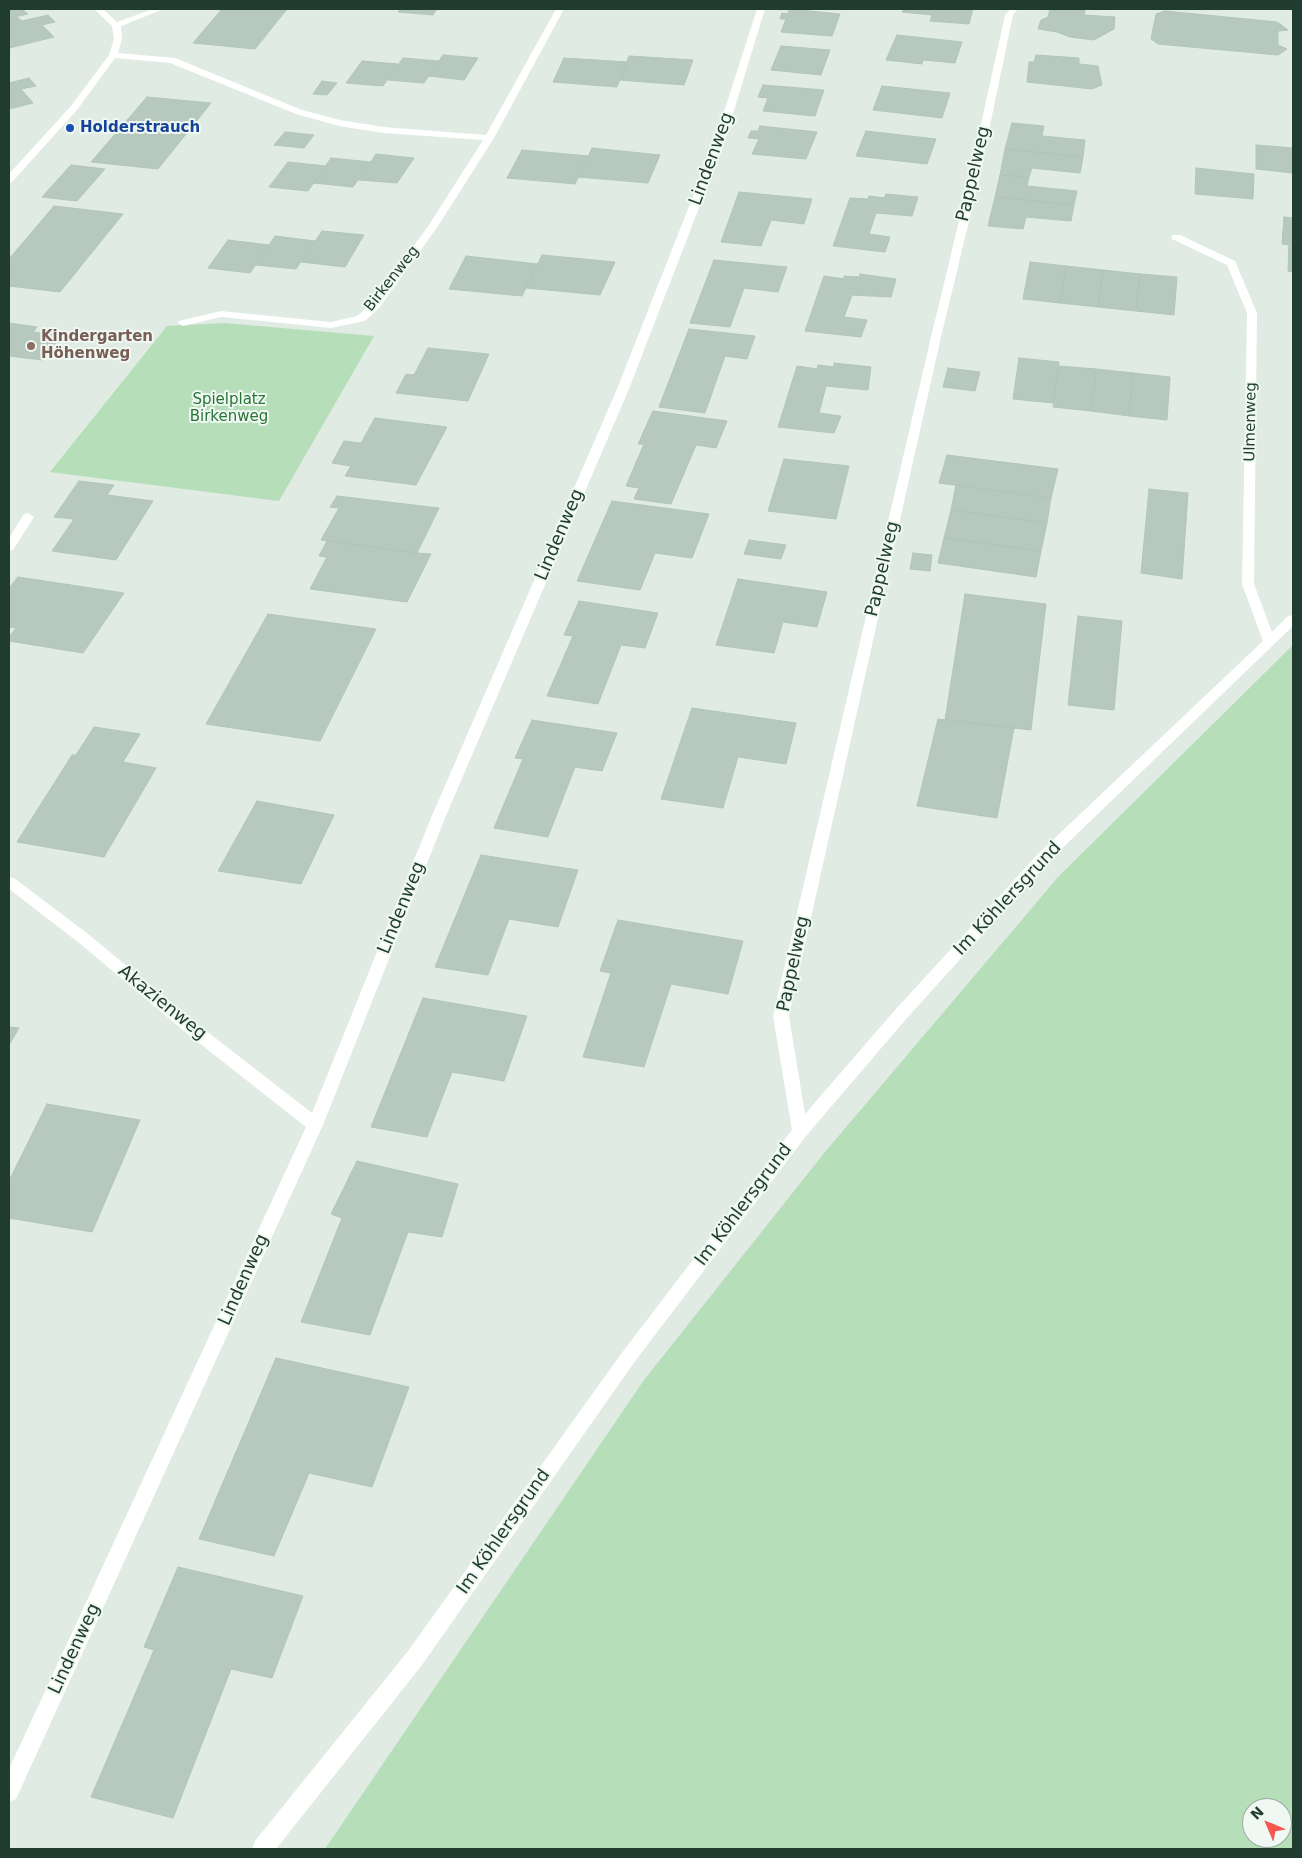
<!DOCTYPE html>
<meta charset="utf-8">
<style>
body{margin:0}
#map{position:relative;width:1302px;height:1858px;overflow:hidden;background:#dfebe3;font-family:"DejaVu Sans",sans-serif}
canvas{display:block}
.frame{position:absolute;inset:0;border:10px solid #1f3c2e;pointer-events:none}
.north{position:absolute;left:1242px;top:1798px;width:50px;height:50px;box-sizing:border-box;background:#eff8f2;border:1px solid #9cada4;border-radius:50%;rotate:315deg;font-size:14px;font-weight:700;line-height:20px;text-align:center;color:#1f3c2e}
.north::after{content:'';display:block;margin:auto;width:18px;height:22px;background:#f85550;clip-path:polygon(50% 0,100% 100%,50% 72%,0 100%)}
</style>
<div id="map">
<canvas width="1302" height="1858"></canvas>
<div class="frame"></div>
<div class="north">N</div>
</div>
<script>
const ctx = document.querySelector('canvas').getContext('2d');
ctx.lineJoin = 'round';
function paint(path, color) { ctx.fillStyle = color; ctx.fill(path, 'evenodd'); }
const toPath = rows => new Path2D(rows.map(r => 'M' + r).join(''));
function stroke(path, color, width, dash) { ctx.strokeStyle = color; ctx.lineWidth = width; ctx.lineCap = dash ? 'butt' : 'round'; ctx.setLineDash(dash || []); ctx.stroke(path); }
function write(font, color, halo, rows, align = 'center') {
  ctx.font = font + ' "DejaVu Sans",sans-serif'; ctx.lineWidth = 4; ctx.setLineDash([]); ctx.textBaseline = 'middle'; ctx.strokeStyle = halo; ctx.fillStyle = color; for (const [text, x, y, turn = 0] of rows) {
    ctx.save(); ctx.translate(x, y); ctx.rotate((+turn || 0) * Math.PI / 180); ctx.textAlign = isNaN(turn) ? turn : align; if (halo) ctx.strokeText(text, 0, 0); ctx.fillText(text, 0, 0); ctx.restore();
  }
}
const green = toPath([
 [224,323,374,336,279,501,50,472,167,326],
 [1293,645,1293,1849,325,1849,644,1380,825,1152,1059,876],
 [1252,1808,1282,1808,1282,1838,1252,1838]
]);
const building = toPath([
 [9,9,22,9,28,14,9,18,9,9],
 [222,9,287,9,255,49,193,43,222,9],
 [401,9,437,9,433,15,398,12,401,9],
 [789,9,840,14,832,36,781,32,786,19,780,19,782,13,788,14,789,9],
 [904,9,973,9,969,24,930,21,932,15,902,12,904,9],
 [1050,9,1085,10,1084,15,1115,17,1114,29,1094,40,1070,37,1057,32,1038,29,1041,20,1048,17,1050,9],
 [1165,11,1277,22,1288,30,1278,31,1278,45,1287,49,1278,55,1158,44,1151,39,1156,14,1165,11],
 [48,15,55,22,42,25,54,37,9,48,9,18,17,17,22,21,48,15],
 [897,35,962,42,955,63,923,60,922,64,886,60,897,35],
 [781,46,830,50,821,75,771,70,781,46],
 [443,55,478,58,464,80,429,76,443,55],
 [1036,55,1079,58,1079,64,1098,66,1102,85,1092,89,1027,82,1029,62,1034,62,1036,55],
 [629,56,693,60,684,85,620,80,629,56],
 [403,58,439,61,424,83,388,80,403,58],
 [564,58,627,62,617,87,553,82,564,58],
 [362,61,398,64,383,86,346,83,362,61],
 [29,78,36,86,21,89,33,103,9,109,9,83,29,78],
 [322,81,337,83,327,95,313,94,322,81],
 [763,85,824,90,815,116,763,111,768,98,758,97,763,85],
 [882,86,950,93,942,118,873,110,882,86],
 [147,97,211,103,158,169,91,162,147,97],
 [1012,123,1044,126,1042,136,1085,140,1083,157,1005,149,1012,123],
 [760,126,817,132,806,159,752,154,759,139,748,138,751,131,758,131,760,126],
 [866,131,936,139,927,164,856,156,866,131],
 [285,132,314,135,304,148,274,145,285,132],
 [1256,145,1293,148,1293,173,1256,169,1256,145],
 [592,148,660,155,648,183,579,177,592,148],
 [1005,149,1083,157,1080,173,1032,168,1029,177,1000,175,1005,149],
 [522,150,589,156,575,184,507,178,522,150],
 [376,154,414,158,397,183,359,180,376,154],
 [331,158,371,162,353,187,314,183,331,158],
 [288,162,326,166,308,191,269,187,288,162],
 [71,165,105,169,77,201,42,197,71,165],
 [1196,168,1254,174,1253,199,1195,194,1196,168],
 [1000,175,1029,177,1027,186,1077,191,1074,205,995,197,1000,175],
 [739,192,812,199,804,224,771,220,761,246,721,242,739,192],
 [886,194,918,197,912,216,876,213,869,234,890,237,885,252,833,246,850,198,868,199,869,196,884,198,886,194],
 [995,197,1074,205,1071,221,1026,217,1023,229,988,226,995,197],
 [54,206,123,214,60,292,9,286,9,259,54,206],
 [1284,217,1293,218,1293,272,1288,271,1289,245,1282,244,1284,217],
 [322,231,364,235,345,267,301,262,322,231],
 [275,236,315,241,296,269,256,265,275,236],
 [228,240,269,245,250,273,208,268,228,240],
 [542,255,615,262,600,295,526,288,542,255],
 [466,256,538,264,522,296,449,289,466,256],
 [714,260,787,267,778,292,744,288,730,327,690,323,714,260],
 [1030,262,1066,266,1060,303,1023,299,1030,262],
 [1066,266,1103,270,1098,307,1060,303,1066,266],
 [1103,270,1140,274,1136,311,1098,307,1103,270],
 [860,274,896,279,891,297,852,295,844,317,867,320,861,337,805,331,824,276,844,279,844,276,860,277,860,274],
 [1140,274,1177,277,1174,315,1136,311,1140,274],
 [9,323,37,327,33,332,62,335,42,360,9,356,9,323],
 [689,329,755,336,747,359,725,356,705,413,659,407,689,329],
 [428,348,489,354,468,401,396,393,406,374,414,375,428,348],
 [1019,358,1059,362,1053,403,1013,399,1019,358],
 [834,363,871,367,868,390,826,386,819,413,841,416,834,433,778,427,797,366,817,369,818,365,834,367,834,363],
 [1058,366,1096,369,1091,411,1053,407,1058,366],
 [948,368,980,372,975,391,943,387,948,368],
 [1096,369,1133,373,1129,416,1091,411,1096,369],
 [1133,373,1170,377,1167,420,1129,416,1133,373],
 [653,411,727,421,716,448,696,445,671,504,634,499,639,488,626,486,644,444,638,444,653,411],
 [375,418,447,427,416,485,345,476,351,466,332,463,344,441,361,443,375,418],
 [947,455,1058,469,1051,498,939,483,947,455],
 [784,459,849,466,836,519,768,511,784,459],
 [79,481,114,485,107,495,153,501,116,560,52,551,74,519,54,517,79,481],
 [956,485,1051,498,1047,523,951,510,956,485],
 [1149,489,1188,493,1182,579,1141,573,1149,489],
 [337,496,439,508,417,553,321,540,339,508,330,507,337,496],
 [612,501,709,514,692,558,655,553,640,590,577,581,612,501],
 [951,510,1047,523,1041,551,944,538,951,510],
 [944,538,1041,551,1036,577,938,563,944,538],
 [749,540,786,545,781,559,744,554,749,540],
 [327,541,417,553,431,554,407,602,310,589,327,557,319,556,327,541],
 [913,553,932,555,930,571,910,569,913,553],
 [18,577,124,593,83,653,9,641,9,637,16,628,9,627,9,588,18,577],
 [738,579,827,592,817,627,783,622,774,653,716,645,738,579],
 [965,594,1046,604,1031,730,945,720,965,594],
 [579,601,658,613,645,648,621,645,598,704,547,696,573,636,564,635,579,601],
 [268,614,376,629,320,741,206,724,268,614],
 [1078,616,1122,621,1114,710,1068,705,1078,616],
 [692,708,796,723,786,764,738,757,723,808,661,799,692,708],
 [938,719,1014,728,997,818,917,806,938,719],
 [532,720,617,733,602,771,575,767,548,837,494,828,523,759,515,758,532,720],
 [94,727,140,734,123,762,156,768,104,857,17,842,72,755,76,755,94,727],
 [257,801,334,815,301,884,218,871,257,801],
 [481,855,578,870,558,927,509,919,488,975,435,967,481,855],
 [618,920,743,941,728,994,671,984,644,1067,583,1057,611,973,600,971,618,920],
 [423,998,527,1016,504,1081,452,1072,427,1137,371,1127,423,998],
 [9,1027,19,1028,9,1045,9,1027],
 [47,1104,140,1120,92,1232,9,1218,9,1181,47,1104],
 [357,1161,458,1184,442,1237,408,1232,370,1335,301,1322,342,1218,331,1214,357,1161],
 [276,1358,409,1387,372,1487,309,1473,274,1556,199,1539,276,1358],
 [178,1567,303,1596,272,1678,231,1669,173,1818,91,1797,154,1650,144,1647,178,1567]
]);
const service = toPath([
 [28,513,34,517,13,550,9,551,9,538,24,514,28,513]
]);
const minor = toPath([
 [94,9,103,9,117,22,153,9,164,9,121,26,122,39,118,53,175,58,302,110,340,120,384,127,486,135,556,9,564,9,494,138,438,226,379,308,365,321,331,328,221,317,183,326,178,323,179,321,221,311,331,322,357,316,371,304,429,225,483,140,384,133,339,126,296,114,170,63,115,58,77,110,12,182,9,183,9,174,71,106,109,55,114,39,112,26,94,9],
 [757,9,765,9,724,143,629,389,445,818,323,1125,16,1799,9,1802,9,1769,306,1127,184,1031,78,942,9,889,9,877,14,878,88,934,196,1023,312,1113,431,818,617,389,714,143,757,9],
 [1010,9,1018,9,1013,15,977,188,941,337,789,1016,805,1114,895,1010,1039,853,1263,641,1242,584,1247,313,1227,265,1172,239,1172,235,1180,235,1235,261,1257,313,1254,584,1272,632,1288,616,1293,615,1293,626,1049,861,907,1018,806,1136,633,1364,422,1665,276,1849,252,1849,255,1841,408,1651,621,1354,792,1130,773,1016,931,337,967,188,1005,15,1010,9]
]);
const markers = [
 [70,128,5,"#1a4fb4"],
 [31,346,5,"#8d6e63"]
];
const farTransitnames = [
 ["Holderstrauch",80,128]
];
const farStreetnames = [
 ["Birkenweg",392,279,-52],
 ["Ulmenweg",1251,422,-89]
];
const farEducationnames = [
 ["Kindergarten",41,337],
 ["Höhenweg",41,354]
];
const farParknames = [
 ["Spielplatz",229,400],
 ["Birkenweg",229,417]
];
const streetNames = [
 ["Lindenweg",712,159,-70],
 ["Pappelweg",974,174,-77],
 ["Lindenweg",560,535,-67],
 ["Pappelweg",883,569,-77],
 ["Im Köhlersgrund",1008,899,-47],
 ["Lindenweg",402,908,-68],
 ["Pappelweg",794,964,-78],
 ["Akazienweg",162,1003,39],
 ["Im Köhlersgrund",744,1205,-53],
 ["Lindenweg",244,1280,-66],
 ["Im Köhlersgrund",504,1532,-55],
 ["Lindenweg",75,1649,-65]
];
paint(green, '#b6deb9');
paint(building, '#b7c9be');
stroke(building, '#b1c5b8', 1);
paint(service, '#fff');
paint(minor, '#fff');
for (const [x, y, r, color] of markers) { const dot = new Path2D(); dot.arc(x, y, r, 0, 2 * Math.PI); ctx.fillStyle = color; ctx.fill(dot); stroke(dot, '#eff8f2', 2); }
write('bold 15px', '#164399', '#eff8f2', farTransitnames, 'left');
write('15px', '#1f3c2e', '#eff8f2', farStreetnames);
write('bold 15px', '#785e54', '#eff8f2', farEducationnames, 'left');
write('15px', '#287435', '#eff8f2', farParknames);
write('18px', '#1f3c2e', '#eff8f2', streetNames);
</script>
